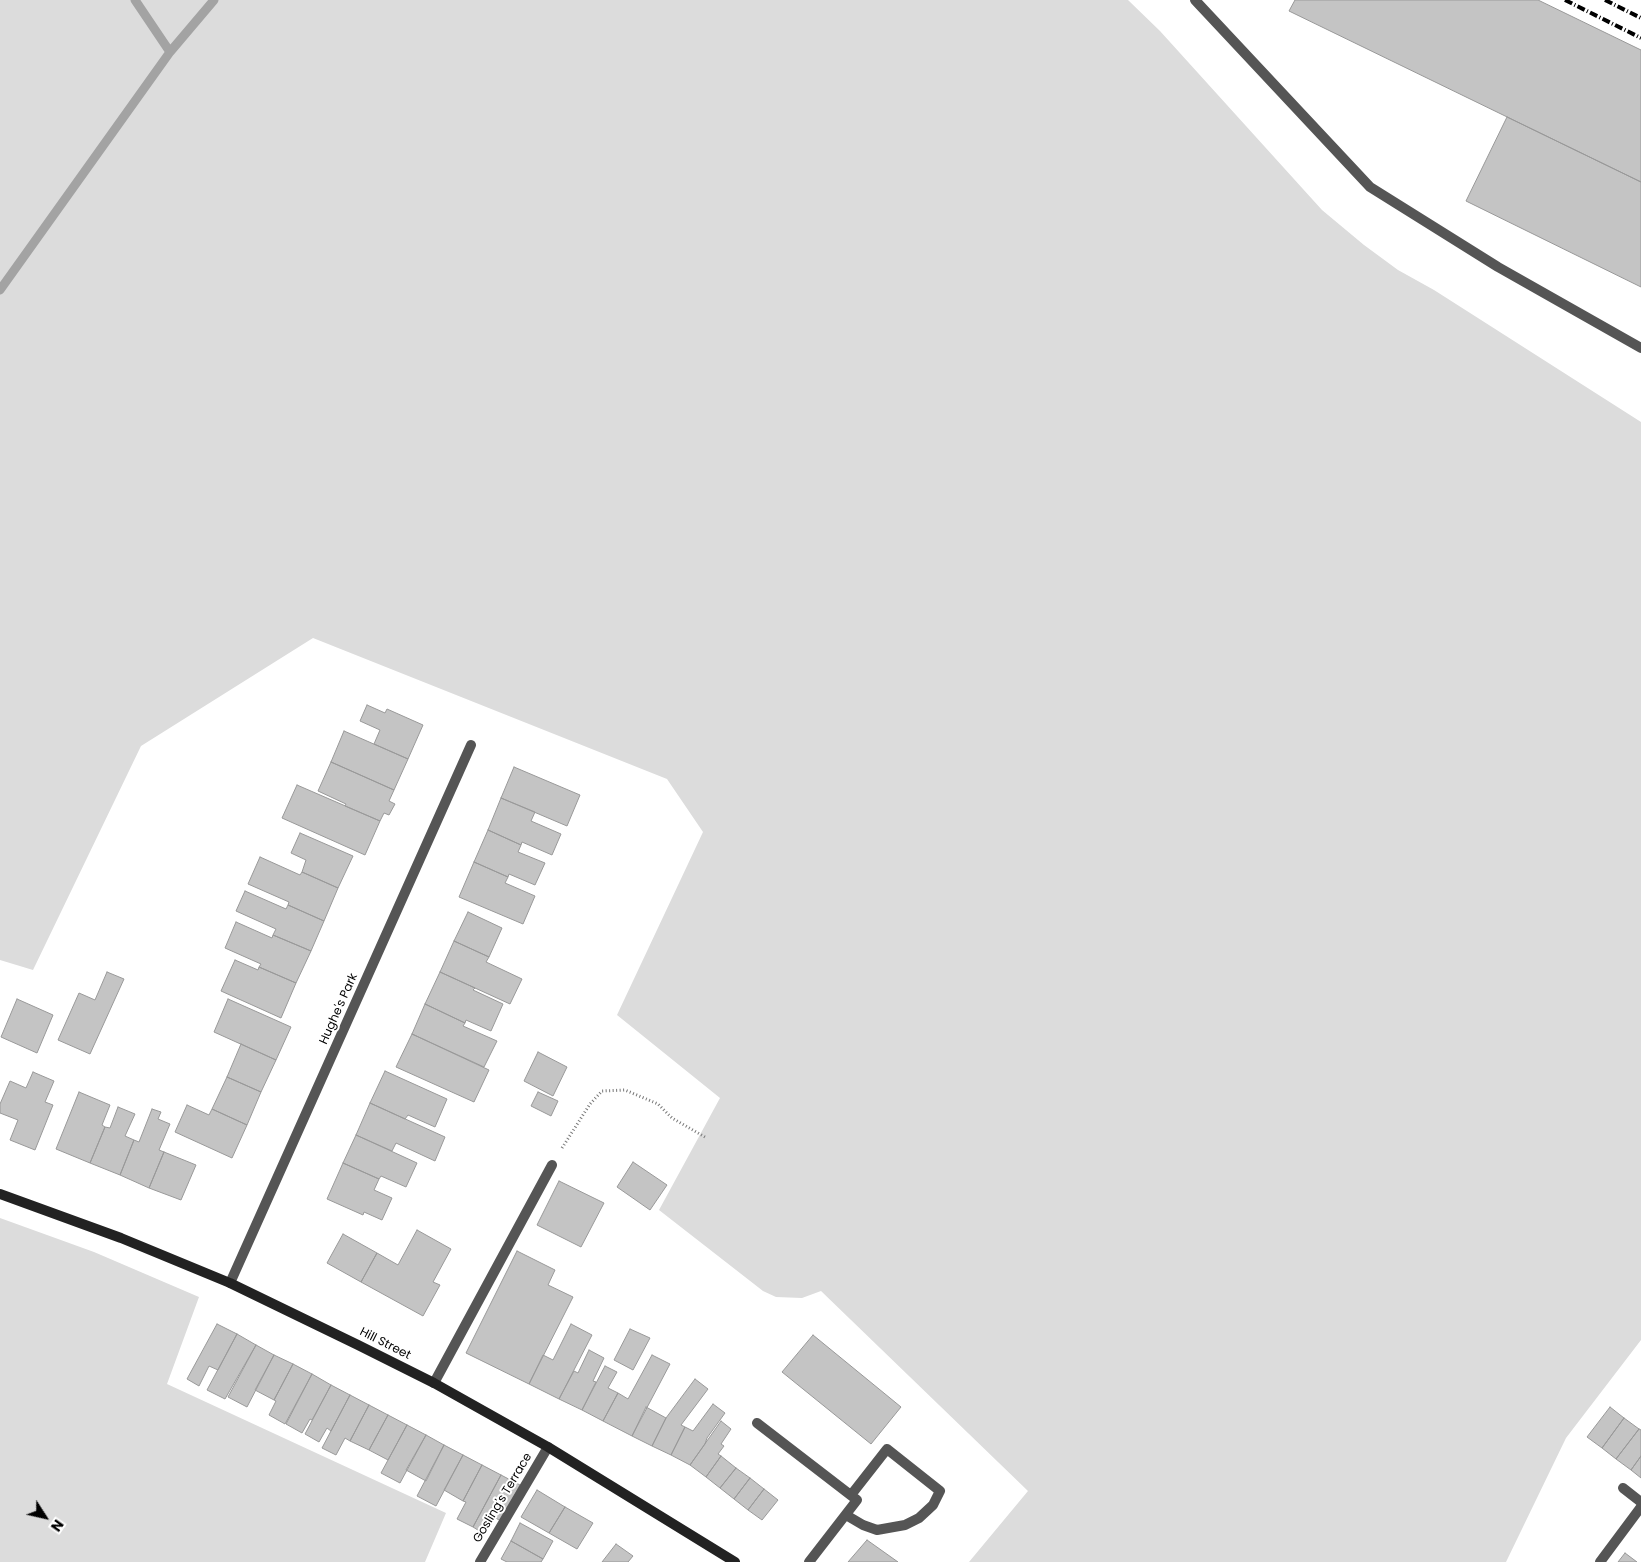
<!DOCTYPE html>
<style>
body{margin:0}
#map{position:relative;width:1641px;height:1562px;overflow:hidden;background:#fff;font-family:Poppins,sans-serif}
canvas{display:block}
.north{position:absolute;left:20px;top:1492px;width:50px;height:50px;-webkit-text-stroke:4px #fff;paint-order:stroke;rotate:125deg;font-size:14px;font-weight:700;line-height:20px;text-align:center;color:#000}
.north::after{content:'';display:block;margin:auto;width:18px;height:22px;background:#000;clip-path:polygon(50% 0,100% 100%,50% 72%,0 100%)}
</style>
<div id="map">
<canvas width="1641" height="1562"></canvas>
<div class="north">N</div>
</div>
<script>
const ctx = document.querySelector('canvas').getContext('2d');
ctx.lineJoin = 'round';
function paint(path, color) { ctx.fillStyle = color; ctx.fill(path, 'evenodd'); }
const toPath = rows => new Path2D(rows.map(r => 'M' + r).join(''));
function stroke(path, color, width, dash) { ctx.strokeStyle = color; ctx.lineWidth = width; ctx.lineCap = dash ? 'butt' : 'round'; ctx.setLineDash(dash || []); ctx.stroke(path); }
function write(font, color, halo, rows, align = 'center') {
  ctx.font = font + ' Poppins,sans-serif'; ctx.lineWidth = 4; ctx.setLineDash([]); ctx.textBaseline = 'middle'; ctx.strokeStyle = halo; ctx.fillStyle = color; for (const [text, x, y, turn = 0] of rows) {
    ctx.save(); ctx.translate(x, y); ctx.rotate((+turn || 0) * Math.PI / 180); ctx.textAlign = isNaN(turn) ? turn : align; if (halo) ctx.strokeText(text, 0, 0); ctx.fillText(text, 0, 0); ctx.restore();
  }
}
const green = toPath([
 [0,0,1128,0,1160,31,1322,210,1364,245,1398,270,1434,290,1641,422,1641,1340,1566,1438,1506,1562,969,1562,1028,1491,821,1291,802,1298,776,1297,763,1291,659,1210,720,1098,617,1015,703,832,667,779,313,638,141,746,33,970,0,960],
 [0,1218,94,1252,199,1297,167,1384,446,1513,425,1562,0,1562]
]);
const stream = toPath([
 [135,0,170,52],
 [0,290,170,52,214,0]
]);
const building = toPath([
 [1295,0,1538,0,1641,50,1641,182,1289,11,1295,0],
 [1507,117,1641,182,1641,287,1466,201,1507,117],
 [367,705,385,713,387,709,423,725,408,759,374,744,380,730,360,721,367,705],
 [344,731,408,759,394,790,331,762,344,731],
 [331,762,394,790,389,801,395,804,389,815,384,813,380,821,345,806,346,804,318,791,331,762],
 [514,767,580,795,567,826,501,798,514,767],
 [297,785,380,821,365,855,282,818,297,785],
 [501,798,535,812,531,821,561,834,552,855,522,842,521,845,488,830,501,798],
 [488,830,521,845,518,852,545,863,535,885,509,874,508,877,474,862,488,830],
 [300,833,353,856,338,888,302,872,306,860,291,853,300,833],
 [260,857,300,875,302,872,338,888,324,921,288,905,289,902,248,884,260,857],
 [474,862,508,877,505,883,535,896,523,924,459,897,474,862],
 [245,891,286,909,288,905,324,921,311,951,273,935,276,929,236,911,245,891],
 [468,912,502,928,489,957,454,941,468,912],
 [236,922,272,938,273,935,311,951,296,983,259,967,261,964,225,948,236,922],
 [454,941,489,957,486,962,522,979,510,1004,440,972,454,941],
 [235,960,258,970,259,967,296,983,281,1018,221,991,235,960],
 [107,972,124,979,90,1054,58,1040,79,993,95,1000,107,972],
 [440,972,475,988,473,990,503,1004,491,1031,466,1020,465,1023,425,1004,440,972],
 [17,999,53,1015,37,1053,1,1037,17,999],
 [228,999,291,1027,276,1060,214,1032,228,999],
 [425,1004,465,1023,463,1026,497,1041,484,1067,412,1034,425,1004],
 [412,1034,489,1070,474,1102,396,1067,412,1034],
 [241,1044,276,1060,261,1092,227,1077,241,1044],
 [538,1052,567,1067,553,1096,524,1081,538,1052],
 [385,1071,447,1099,435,1127,408,1115,405,1119,370,1103,385,1071],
 [33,1072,54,1081,45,1102,53,1105,35,1150,10,1140,18,1120,0,1113,0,1104,10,1081,26,1088,33,1072],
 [227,1077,261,1092,247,1125,212,1109,227,1077],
 [79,1092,110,1105,102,1125,105,1127,90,1163,56,1149,79,1092],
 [538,1092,558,1101,551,1116,531,1106,538,1092],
 [370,1103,445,1137,435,1161,396,1143,392,1151,356,1135,370,1103],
 [187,1105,209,1115,212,1109,247,1125,232,1158,175,1132,187,1105],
 [118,1107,135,1114,125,1136,134,1140,120,1175,90,1163,105,1127,110,1128,118,1107],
 [152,1109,161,1112,158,1119,170,1124,159,1150,164,1152,149,1188,120,1175,134,1140,139,1142,152,1109],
 [356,1135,417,1163,406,1187,381,1176,379,1179,343,1163,356,1135],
 [164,1152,196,1165,181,1200,149,1188,164,1152],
 [633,1162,667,1185,650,1210,617,1187,633,1162],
 [343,1163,379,1179,374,1190,392,1198,382,1220,364,1212,363,1215,327,1199,343,1163],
 [559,1181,604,1203,581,1247,537,1225,559,1181],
 [417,1230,451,1249,433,1282,440,1285,423,1316,361,1282,377,1253,398,1265,417,1230],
 [343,1234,377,1253,361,1282,327,1263,343,1234],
 [517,1251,555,1270,548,1285,573,1297,529,1384,466,1353,517,1251],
 [217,1324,237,1334,218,1370,209,1366,199,1386,187,1379,217,1324],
 [571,1324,592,1335,559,1399,529,1384,543,1355,553,1360,571,1324],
 [630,1329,650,1338,633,1370,614,1360,630,1329],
 [237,1334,256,1345,225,1399,207,1390,237,1334],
 [813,1335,901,1407,871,1444,782,1372,813,1335],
 [256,1345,274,1355,247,1407,228,1397,256,1345],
 [589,1350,604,1358,593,1381,596,1382,582,1410,559,1399,574,1371,578,1373,589,1350],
 [274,1355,293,1364,274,1400,255,1390,274,1355],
 [652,1355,670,1364,632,1436,603,1421,618,1393,628,1399,652,1355],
 [293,1364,312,1374,285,1424,269,1415,276,1401,274,1400,293,1364],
 [605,1366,617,1372,608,1388,618,1393,603,1421,582,1410,605,1366],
 [312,1374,331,1385,312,1420,310,1419,302,1433,286,1424,312,1374],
 [695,1379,708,1389,681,1425,685,1427,671,1455,652,1446,666,1418,695,1379],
 [331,1385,350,1395,331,1431,327,1428,319,1442,305,1434,331,1385],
 [350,1395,369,1405,350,1441,345,1438,336,1455,322,1448,350,1395],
 [713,1404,725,1413,707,1438,705,1444,690,1465,671,1455,685,1427,693,1431,713,1404],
 [369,1405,388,1415,369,1450,350,1441,369,1405],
 [646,1407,666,1418,652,1446,632,1436,646,1407],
 [1610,1407,1624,1418,1602,1448,1587,1437,1610,1407],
 [388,1415,407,1425,388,1460,369,1450,388,1415],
 [1624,1418,1639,1429,1616,1459,1602,1448,1624,1418],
 [721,1421,731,1429,721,1444,724,1446,718,1454,721,1456,706,1477,690,1465,721,1421],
 [407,1425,426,1435,400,1483,381,1473,407,1425],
 [1639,1429,1641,1430,1641,1456,1631,1470,1616,1459,1639,1429],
 [426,1435,444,1445,426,1481,406,1470,426,1435],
 [444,1445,463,1455,436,1506,417,1496,444,1445],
 [463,1455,482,1465,463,1501,444,1490,463,1455],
 [721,1456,736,1468,720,1488,706,1477,721,1456],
 [1641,1456,1641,1478,1631,1470,1641,1456],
 [482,1465,501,1475,473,1527,457,1519,466,1502,463,1501,482,1465],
 [736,1468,750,1478,734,1499,720,1488,736,1468],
 [501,1475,520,1485,501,1521,490,1515,481,1532,473,1527,501,1475],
 [750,1478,764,1489,748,1510,734,1499,750,1478],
 [764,1489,778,1500,762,1520,748,1510,764,1489],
 [537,1490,565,1507,549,1533,521,1517,537,1490],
 [565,1507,593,1523,577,1549,549,1533,565,1507],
 [520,1523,553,1541,543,1559,511,1541,520,1523],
 [867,1540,898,1562,848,1562,867,1540],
 [511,1541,543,1559,541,1562,507,1562,501,1559,511,1541],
 [616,1544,633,1556,628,1562,602,1562,616,1544],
 [1625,1553,1637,1562,1618,1562,1625,1553]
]);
const path = toPath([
 [562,1148,590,1104,602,1091,625,1090,658,1104,672,1118,705,1137]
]);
const lane = toPath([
 [1195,0,1370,187,1498,267,1641,348],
 [434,1383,552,1165],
 [757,1423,857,1500,809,1562],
 [846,1515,863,1525,877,1530,905,1525,919,1518,933,1505,940,1491,887,1449,851,1495],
 [1600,1562,1641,1507]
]);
const street = toPath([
 [230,1283,471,745],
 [1623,1488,1641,1502],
 [480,1562,548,1447]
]);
const secondary = toPath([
 [0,1194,121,1238,230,1283,358,1345,434,1383,548,1447,735,1562]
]);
const rail = toPath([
 [1565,0,1641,38],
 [1605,0,1641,18]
]);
const streetNames = [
 ["Hughe's Park",339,1009,-66],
 ["Hill Street",385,1344,27],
 ["Gosling's Terrace",503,1498,-59]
];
paint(green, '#dcdcdc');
stroke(stream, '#a3a3a3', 9);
paint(building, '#c4c4c4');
stroke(building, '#999', 1);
stroke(path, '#777', 3, [1, 2.5]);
stroke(lane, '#555', 10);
stroke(street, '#555', 10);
stroke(secondary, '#222', 10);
stroke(rail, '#000', 4, [8, 2.5, 1, 2.5]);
write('12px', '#000', '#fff', streetNames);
</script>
